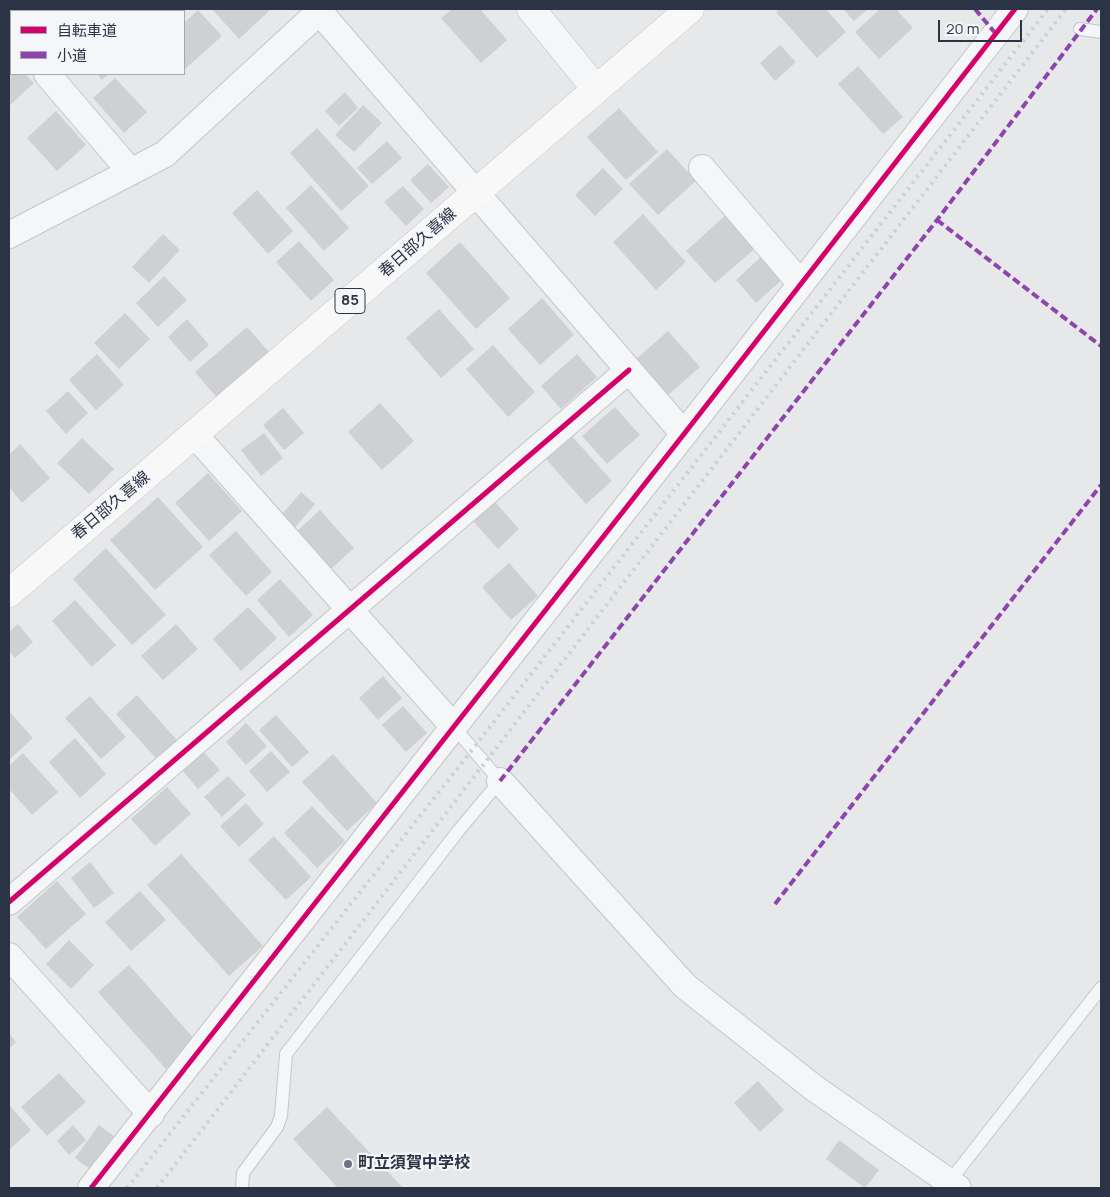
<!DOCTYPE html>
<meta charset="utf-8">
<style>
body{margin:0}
#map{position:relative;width:1110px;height:1197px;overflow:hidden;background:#e6e8ea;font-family:Manrope,"Noto Sans JP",sans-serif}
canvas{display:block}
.frame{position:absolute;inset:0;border:10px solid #2b3445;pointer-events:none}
.legend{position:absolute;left:10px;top:10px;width:175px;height:65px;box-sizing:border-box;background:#f4f6f9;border:1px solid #a4a8b1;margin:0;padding:6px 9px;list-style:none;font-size:15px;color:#2b3445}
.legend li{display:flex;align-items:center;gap:10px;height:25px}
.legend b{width:25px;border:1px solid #a4a8b1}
.scale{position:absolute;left:938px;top:20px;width:84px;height:22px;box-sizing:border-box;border:2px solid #2b3445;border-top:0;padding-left:6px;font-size:15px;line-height:18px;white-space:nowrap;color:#2b3445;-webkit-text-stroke:4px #f4f6f9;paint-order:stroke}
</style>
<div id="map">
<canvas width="1110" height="1197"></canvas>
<div class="frame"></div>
<ul class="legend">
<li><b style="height:6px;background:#d6006c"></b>自転車道</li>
<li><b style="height:6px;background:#8e44ad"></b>小道</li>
</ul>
<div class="scale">20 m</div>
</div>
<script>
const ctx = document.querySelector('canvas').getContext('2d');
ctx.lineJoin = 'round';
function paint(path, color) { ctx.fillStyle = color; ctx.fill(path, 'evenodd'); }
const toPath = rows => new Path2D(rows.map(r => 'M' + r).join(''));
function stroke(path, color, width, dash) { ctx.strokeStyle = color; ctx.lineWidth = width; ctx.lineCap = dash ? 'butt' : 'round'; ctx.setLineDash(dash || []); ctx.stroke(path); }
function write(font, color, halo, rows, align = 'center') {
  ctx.font = font + ' Manrope,"Noto Sans JP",sans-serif'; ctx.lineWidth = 4.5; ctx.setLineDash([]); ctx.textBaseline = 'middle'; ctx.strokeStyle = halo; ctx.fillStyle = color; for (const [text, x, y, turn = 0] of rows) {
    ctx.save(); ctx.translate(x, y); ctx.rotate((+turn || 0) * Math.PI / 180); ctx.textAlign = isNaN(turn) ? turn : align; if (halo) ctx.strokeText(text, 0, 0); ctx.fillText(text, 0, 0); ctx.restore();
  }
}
const building = toPath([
 [36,9,71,9,68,11,38,11],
 [130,9,181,9,183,11,132,11],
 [212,9,267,9,269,11,239,39],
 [452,9,480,9,507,40,481,63,441,18],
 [780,9,826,9,846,32,817,58,776,12],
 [843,9,868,9,854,21],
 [880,9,896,9,913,28,879,59,855,32],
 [198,10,222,36,185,69,184,23],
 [780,45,796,62,775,81,760,63],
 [858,66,903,117,883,134,838,84],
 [13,74,25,74,34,83,9,106,9,78],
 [97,74,109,74,102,80],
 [115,78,147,112,124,133,93,98],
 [345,92,358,108,339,126,325,111],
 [363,105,382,123,354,152,335,135],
 [619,108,658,152,626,180,587,137],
 [56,111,86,145,57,171,27,138],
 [317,128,369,186,341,211,290,153],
 [387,141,402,158,372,184,357,168],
 [667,149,696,181,658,215,629,184],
 [428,164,449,187,431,203,410,180],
 [603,168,623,189,595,216,575,195],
 [311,185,349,228,324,251,286,208],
 [403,186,424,209,406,226,384,202],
 [257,190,293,231,268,254,232,213],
 [728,213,758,246,715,283,686,251],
 [643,214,686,262,656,290,613,242],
 [163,234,180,250,149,283,132,267],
 [299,241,334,280,311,301,276,262],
 [460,242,510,298,476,329,426,273],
 [762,256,783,279,756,303,736,280],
 [164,276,187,300,158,327,136,303],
 [542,298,574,335,540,365,508,329],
 [439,309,474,349,441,378,406,338],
 [125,313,150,339,119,369,94,343],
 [187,319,209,345,190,362,168,337],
 [247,327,270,353,218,399,195,372],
 [668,331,700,367,667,396,635,360],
 [493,345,535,392,508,417,466,369],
 [97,354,124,385,96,410,69,380],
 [577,354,597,377,561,409,541,386],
 [68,391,88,413,66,434,46,411],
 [380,403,414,441,382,470,348,432],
 [615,407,640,435,607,464,582,436],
 [283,408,304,433,284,450,263,425],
 [264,433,283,458,261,476,241,450],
 [570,434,612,481,586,504,545,458],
 [82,438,114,469,89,494,57,463],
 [20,444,50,478,22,503,9,487,9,455],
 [208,473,242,511,209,541,175,503],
 [301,492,315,504,293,530,279,518],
 [158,497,203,547,155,590,110,540],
 [495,502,519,529,498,549,473,521],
 [320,510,354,548,330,570,296,532],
 [236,531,272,572,246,596,209,555],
 [106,548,166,615,132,645,73,579],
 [509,563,538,596,511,620,482,587],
 [280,579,313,615,289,637,257,600],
 [75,600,116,645,92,667,52,621],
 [248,607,277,638,241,671,213,639],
 [18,624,33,642,15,658,9,651,9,632],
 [176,624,198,649,163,680,141,656],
 [383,676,402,698,378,720,359,698],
 [137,695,183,747,163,766,116,714],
 [90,696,126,737,101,759,65,718],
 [403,706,427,733,406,752,382,725],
 [9,711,33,738,9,760],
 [276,715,309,752,292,767,259,730],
 [246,723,267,746,246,765,226,742],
 [75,738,106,774,80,798,49,762],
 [203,751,220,770,198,789,182,770],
 [271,751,290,772,267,792,249,771],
 [23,753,58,792,32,815,9,789,9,766],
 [333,754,377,803,347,831,302,782],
 [228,776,246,795,222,817,204,797],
 [167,787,191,814,155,846,131,819],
 [246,803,264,824,239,847,220,826],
 [312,806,345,841,317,868,284,833],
 [274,836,311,877,286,900,248,860],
 [181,854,263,946,229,976,147,885],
 [90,862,114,893,94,908,71,878],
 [57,881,86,914,46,949,17,917],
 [140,891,166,920,131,951,105,922],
 [69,940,94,965,71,989,46,964],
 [129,965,197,1042,166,1069,98,992],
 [9,1033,16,1042,9,1049],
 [59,1073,86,1102,47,1136,21,1107],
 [758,1081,784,1110,760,1132,734,1103],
 [10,1106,31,1130,9,1150,9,1107],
 [327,1107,403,1188,338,1188,293,1139],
 [73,1125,86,1140,69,1155,57,1141],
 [99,1125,118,1139,94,1172,75,1158],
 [839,1140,879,1170,865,1188,826,1159]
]);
const service = toPath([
 [1080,29,1101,32],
 [949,1182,1101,988],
 [242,1188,243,1173,277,1127,281,1116,286,1054,459,830,500,781,453,726]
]);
const minor = toPath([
 [317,9,684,434],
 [9,29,11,32],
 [47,74,131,172],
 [702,168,801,284],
 [9,235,165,154,319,12],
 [195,435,453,726],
 [500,781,685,986,814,1088,958,1188],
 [9,902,629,370],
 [9,956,151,1114],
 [91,1188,684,434,1015,9]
]);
const tertiary = toPath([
 [531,9,596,89]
]);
const primary = toPath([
 [9,593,690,9]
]);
const rail = toPath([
 [127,1188,472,750,1048,9],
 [157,1188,1066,9]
]);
const quiet = toPath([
 [975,9,996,34],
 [937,220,1101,346],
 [500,781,937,220,1097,9],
 [775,904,1101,485]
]);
const cycleway = toPath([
 [9,902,629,370],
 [91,1188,684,434,1015,9]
]);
const markers = [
 [348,1164,5,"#6c737f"]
];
const shields = [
 [350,301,30]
];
const shieldNames = [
 ["85",350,301]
];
const streetNames = [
 ["春日部久喜線",418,243,-41],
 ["春日部久喜線",111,506,-40]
];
const poiNames = [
 ["町立須賀中学校",358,1164]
];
paint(building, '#ced0d3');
stroke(service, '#c4c6c8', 14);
stroke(minor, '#c4c6c8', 28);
stroke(tertiary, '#c4c6c8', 29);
stroke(primary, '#c2c5c8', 29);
stroke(service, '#f5f6f7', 12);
stroke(minor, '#f5f6f7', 26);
stroke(tertiary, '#f5f6f7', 28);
stroke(primary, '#f8f8f8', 28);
stroke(rail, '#cecfd2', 4, [2.5, 5]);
stroke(quiet, '#8e44ad', 4, [8, 4]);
stroke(cycleway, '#d6006c', 5);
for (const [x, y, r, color] of markers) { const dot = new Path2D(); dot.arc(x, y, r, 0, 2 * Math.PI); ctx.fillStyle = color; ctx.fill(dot); stroke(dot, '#f4f6f9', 2); }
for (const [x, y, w] of shields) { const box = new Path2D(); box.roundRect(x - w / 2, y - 12.5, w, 25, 4); ctx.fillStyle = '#f4f6f9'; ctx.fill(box); stroke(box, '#2b3445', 1); }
write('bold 15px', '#2b3445', null, shieldNames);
write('16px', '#2b3445', '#f4f6f9', streetNames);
write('bold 16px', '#2b3445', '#f4f6f9', poiNames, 'left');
</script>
